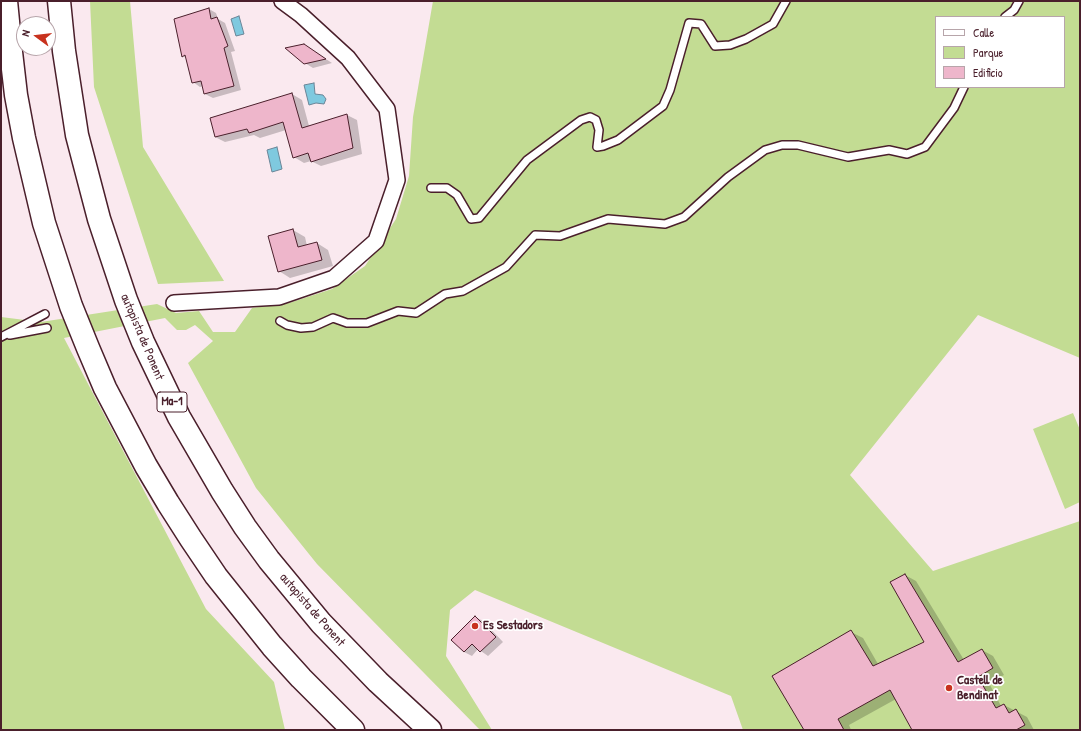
<!DOCTYPE html>
<style>
body{margin:0}
#map{position:relative;width:1081px;height:731px;overflow:hidden;background:#fae9ef;font-family:"Patrick Hand",sans-serif}
canvas{display:block}
.frame{position:absolute;inset:0;border:2px solid #4a1f2b;pointer-events:none}
.legend{position:absolute;left:935px;top:16px;width:130px;height:72px;box-sizing:border-box;background:#fff;border:1px solid #b7a5aa;margin:0;padding:5px 7px;list-style:none;font-size:12px;color:#4a1f2b}
.legend li{display:flex;align-items:center;gap:8px;height:20px}
.legend b{width:20px;border:1px solid #b7a5aa}
.north{position:absolute;left:16px;top:16px;width:40px;height:40px;box-sizing:border-box;background:#fff;border:1px solid #b7a5aa;border-radius:50%;rotate:285deg;font-size:11px;font-weight:700;line-height:16px;text-align:center;color:#4a1f2b}
.north::after{content:'';display:block;margin:auto;width:14px;height:18px;background:#c8321e;clip-path:polygon(50% 0,100% 100%,50% 72%,0 100%)}
</style>
<div id="map">
<canvas width="1081" height="731"></canvas>
<div class="frame"></div>
<ul class="legend">
<li><b style="height:5px;background:#fff"></b>Calle</li>
<li><b style="height:11px;background:#c3dc93"></b>Parque</li>
<li><b style="height:11px;background:#eeb6cb"></b>Edificio</li>
</ul>
<div class="north">N</div>
</div>
<script>
const ctx = document.querySelector('canvas').getContext('2d');
ctx.lineJoin = 'round';
function paint(path, color) { ctx.fillStyle = color; ctx.fill(path, 'evenodd'); }
const toPath = rows => new Path2D(rows.map(r => 'M' + r).join(''));
function stroke(path, color, width, dash) { ctx.strokeStyle = color; ctx.lineWidth = width; ctx.lineCap = dash ? 'butt' : 'round'; ctx.setLineDash(dash || []); ctx.stroke(path); }
function write(font, color, halo, rows, align = 'center') {
  ctx.font = font + ' "Patrick Hand",sans-serif'; ctx.lineWidth = 3.5; ctx.setLineDash([]); ctx.textBaseline = 'middle'; ctx.strokeStyle = halo; ctx.fillStyle = color; for (const [text, x, y, turn = 0] of rows) {
    ctx.save(); ctx.translate(x, y); ctx.rotate((+turn || 0) * Math.PI / 180); ctx.textAlign = isNaN(turn) ? turn : align; if (halo) ctx.strokeText(text, 0, 0); ctx.fillText(text, 0, 0); ctx.restore();
  }
}
const green = toPath([
 [90,1,130,1,143,147,224,281,158,284,94,87],
 [433,1,1080,1,1080,358,978,315,850,475,933,571,1080,521,1080,730,743,730,731,696,475,590,450,610,446,656,492,730,480,730,317,564,256,488,188,363,213,341,195,325,186,330,177,330,165,318,64,338,206,609,274,682,285,730,1,730,1,317,41,322,157,304,176,313,199,311,213,332,235,332,252,308,289,303,332,289,365,266,396,219,409,176,413,117],
 [936,17,1064,17,1064,87,936,87],
 [1073,413,1080,430,1080,502,1065,509,1033,429]
]);
const water = toPath([
 [239,16,244,34,236,36,231,19,239,16],
 [314,83,315,94,323,95,326,99,324,104,316,103,309,105,304,85,314,83],
 [277,147,282,169,272,172,267,150,277,147]
]);
const shadow = toPath([
 [209,9,216,13,218,19,225,23,235,51,231,52,241,90,213,98,205,94,203,86,200,87,193,82,186,58,183,56],
 [312,50,332,63,313,68,305,63],
 [292,94,302,100,309,126,347,115,357,120,362,154,321,166,311,161,304,163,294,157,286,130,260,138,254,135,225,142,215,137],
 [293,230,305,237,307,246,317,243,328,250,333,266,290,278,279,271],
 [905,575,916,581,964,660,982,650,993,656,1004,675,989,683,1001,706,1004,705,1027,717,1034,730,913,730,896,699,849,725,851,730,806,730,851,632,863,638,878,664,926,642],
 [475,617,483,621,503,642,488,656,478,649,472,656,464,652]
]);
const building = toPath([
 [209,8,211,19,217,17,228,46,224,48,234,86,204,94,201,81,192,83,185,55,182,57,174,19,209,8],
 [304,44,326,59,304,64,285,48,304,44],
 [292,93,302,128,347,114,353,148,311,162,308,153,293,158,283,122,249,133,247,129,215,137,210,118,292,93],
 [293,229,298,247,317,242,322,260,278,272,268,236,293,229],
 [905,574,958,662,982,649,993,668,978,677,996,708,1004,704,1009,713,1016,709,1025,725,1016,730,912,730,890,690,838,719,844,730,804,730,772,676,851,630,873,666,924,642,890,582,905,574],
 [475,616,496,637,480,652,472,644,464,652,451,640,475,616]
]);
const lane = toPath([
 [1005,17,1014,10,1019,1],
 [431,188,447,188,457,195,471,219,479,218,527,160,581,120,590,117,596,120,599,130,597,147,603,146,618,140,663,106,670,90,689,23,701,24,715,46,730,45,746,39,773,24,786,1],
 [280,321,287,325,301,328,313,327,333,318,347,323,367,323,398,311,416,313,445,294,463,291,506,267,535,235,560,236,608,219,665,224,684,217,728,177,765,150,782,145,798,145,848,157,889,150,907,154,925,147,954,108,964,87],
 [10,335,47,328],
 [1,337,45,314]
]);
const street = toPath([
 [174,303,279,297,334,278,376,241,397,180,387,109,348,58,301,15,282,1]
]);
const highway = toPath([
 [6,1,11,52,16,95,24,138,44,223,71,306,88,348,105,388,146,466,168,503,191,539,216,576,272,646,301,678,353,730],
 [59,1,64,51,77,135,99,219,126,300,143,342,179,417,222,491,245,527,269,560,321,623,350,653,378,682,430,730]
]);
const markers = [
 [475,626,4,"#c8321e"],
 [949,688,4,"#c8321e"]
];
const shields = [
 [172,402,30]
];
const shieldNames = [
 ["Ma-1",172,402]
];
const streetNames = [
 ["autopista de Ponent",142,337,67],
 ["autopista de Ponent",312,610,49]
];
const poiNames = [
 ["Es Sestadors",483,626],
 ["Castell de",957,681],
 ["Bendinat",957,696]
];
paint(green, '#c3dc93');
paint(water, '#7fc9df');
stroke(water, '#6a8597', 1);
paint(shadow, '#0003');
paint(building, '#eeb6cb');
stroke(building, '#4a1f2b', 1);
stroke(lane, '#4a1f2b', 10);
stroke(street, '#4a1f2b', 18);
stroke(highway, '#4a1f2b', 25);
stroke(lane, '#fff', 7);
stroke(street, '#fff', 15);
stroke(highway, '#fff', 22);
for (const [x, y, r, color] of markers) { const dot = new Path2D(); dot.arc(x, y, r, 0, 2 * Math.PI); ctx.fillStyle = color; ctx.fill(dot); stroke(dot, '#fff', 1.5); }
for (const [x, y, w] of shields) { const box = new Path2D(); box.roundRect(x - w / 2, y - 10, w, 20, 3); ctx.fillStyle = '#fff'; ctx.fill(box); stroke(box, '#4a1f2b', 1); }
write('bold 12px', '#4a1f2b', null, shieldNames);
write('13px', '#4a1f2b', '#fff', streetNames);
write('bold 13px', '#4a1f2b', '#fff', poiNames, 'left');
</script>
